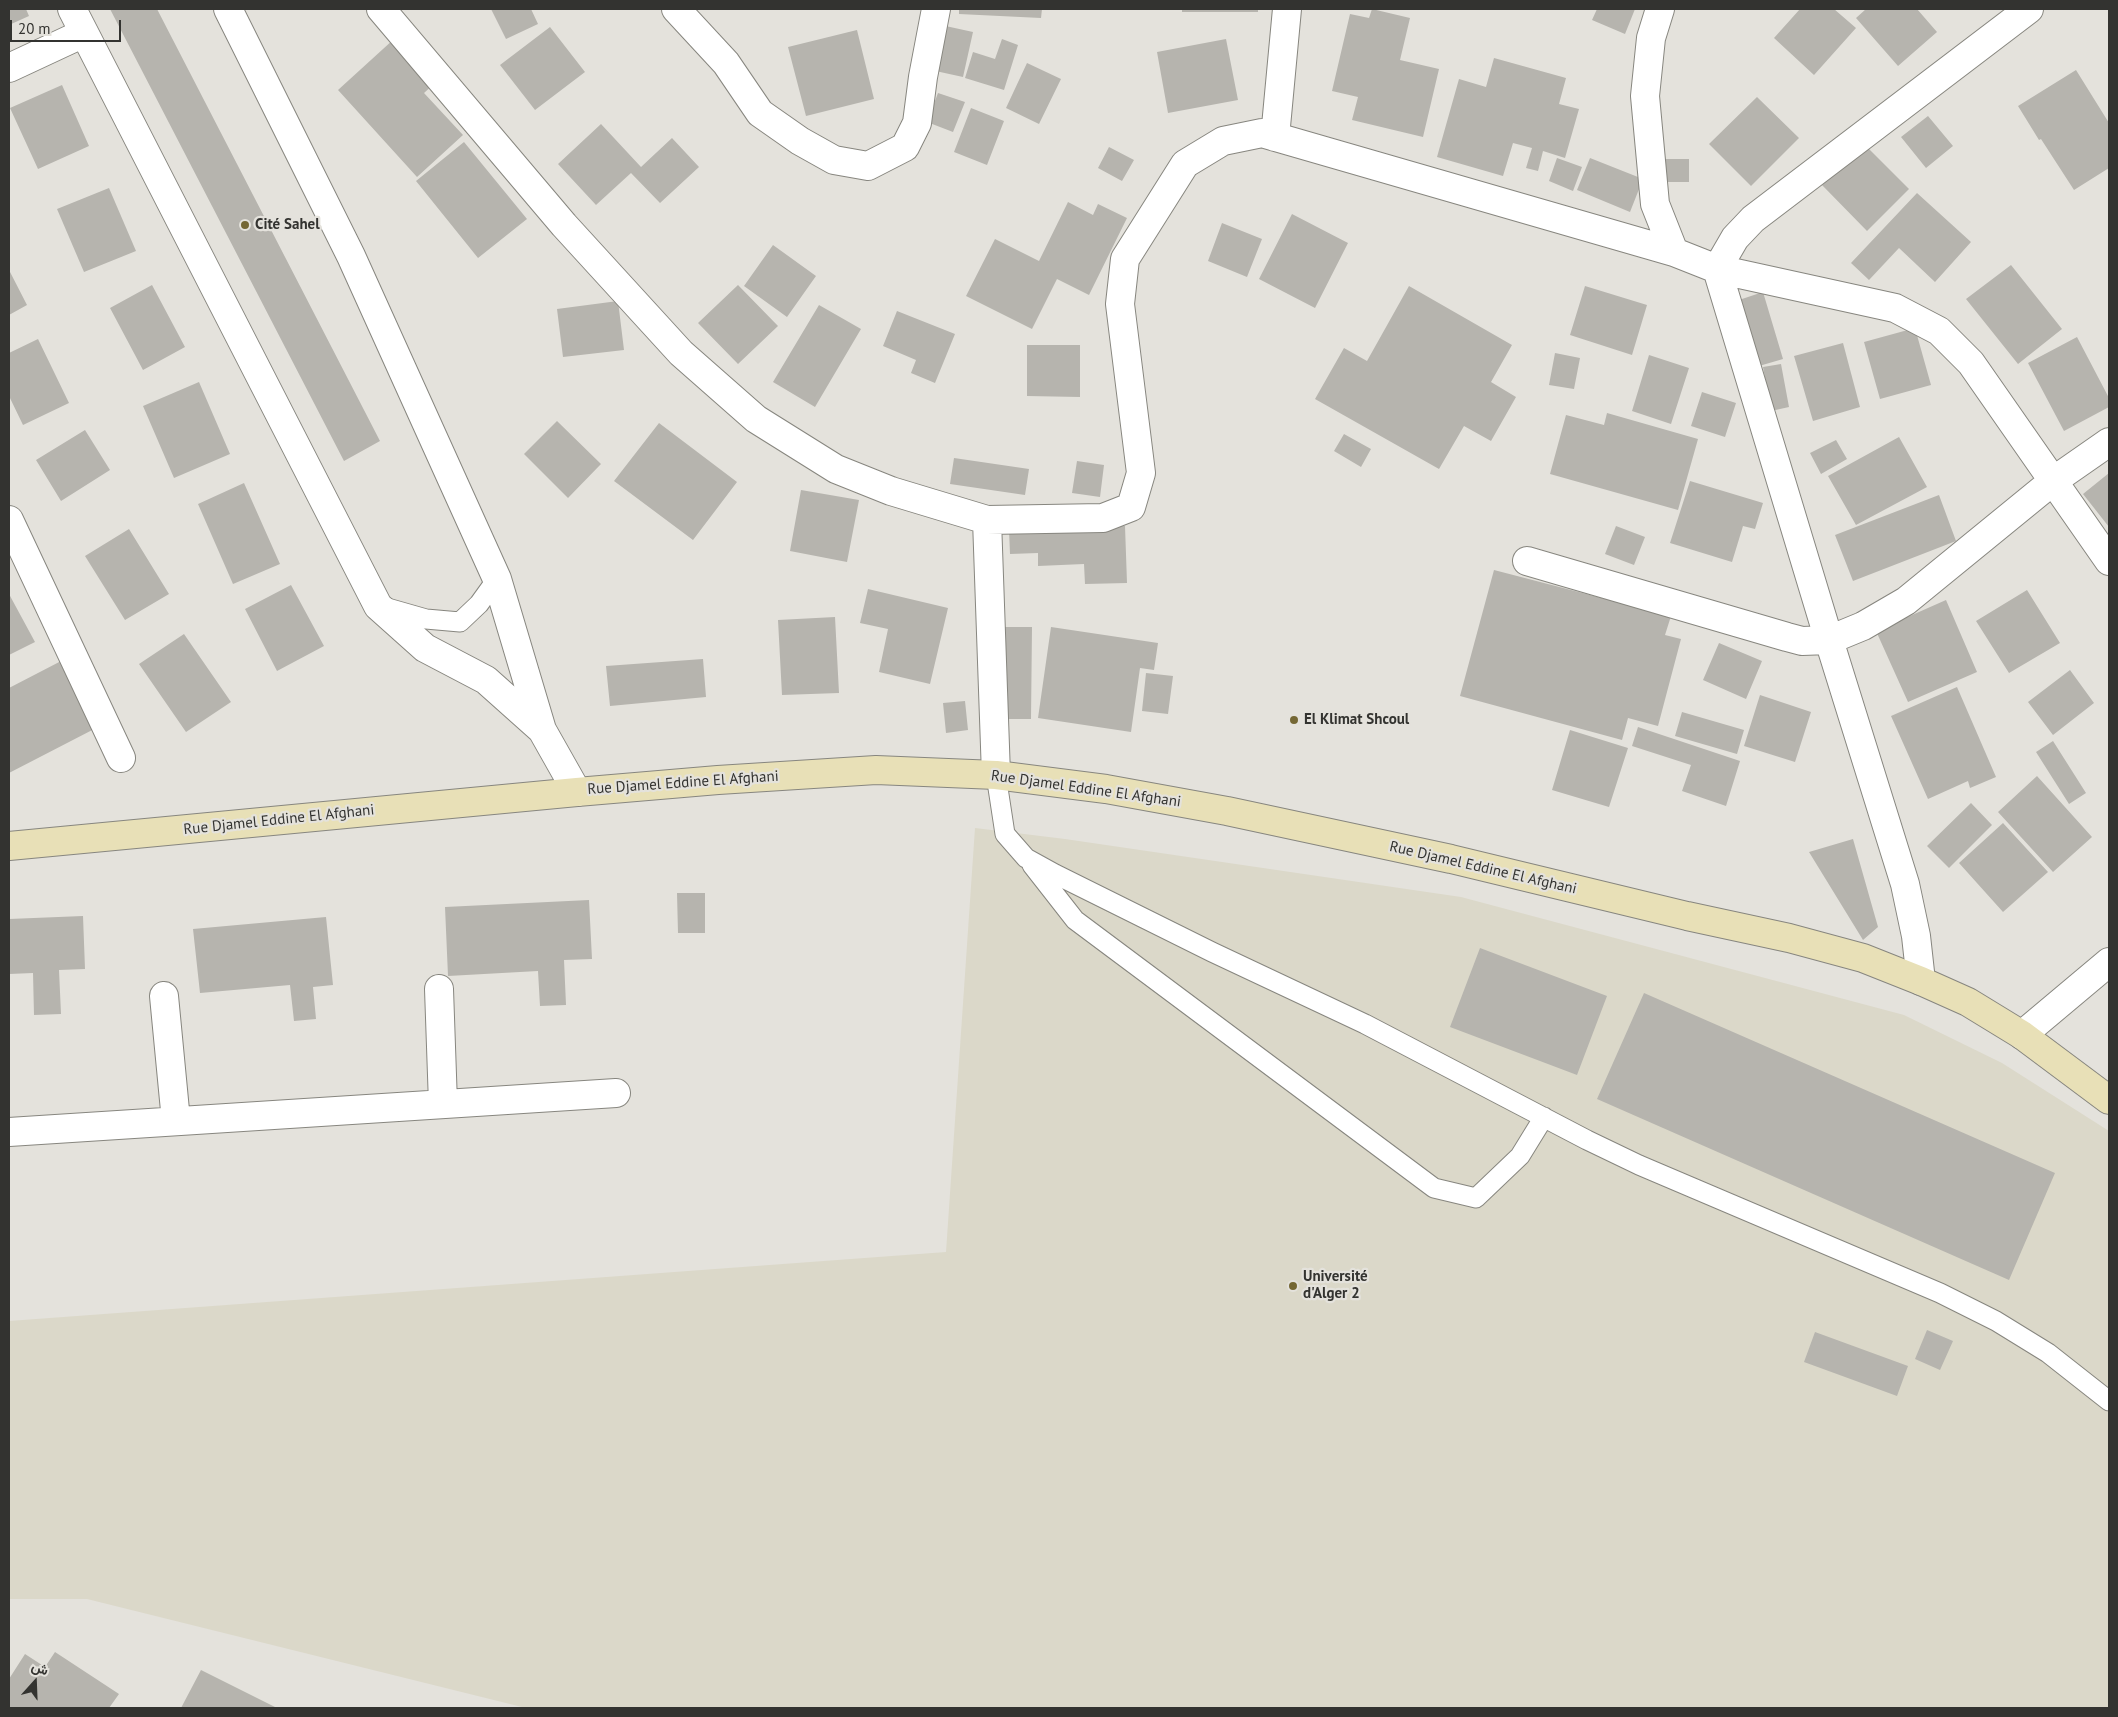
<!DOCTYPE html>
<meta charset="utf-8">
<style>
body{margin:0}
#map{position:relative;width:2118px;height:1717px;overflow:hidden;background:#e4e2dc;font-family:"PT Sans",Vazirmatn,sans-serif}
canvas{display:block}
.frame{position:absolute;inset:0;border:10px solid #333330;pointer-events:none}
.north{position:absolute;left:10px;top:1657px;width:50px;height:50px;-webkit-text-stroke:4px #e4e2dc;paint-order:stroke;rotate:20deg;font-size:14px;font-weight:700;line-height:20px;text-align:center;color:#333330}
.north::after{content:'';display:block;margin:auto;width:18px;height:22px;background:#333330;clip-path:polygon(50% 0,100% 100%,50% 72%,0 100%)}
.scale{position:absolute;left:10px;top:20px;width:111px;height:22px;box-sizing:border-box;border:2px solid #333330;border-top:0;padding-left:6px;font-size:15px;line-height:18px;white-space:nowrap;color:#333330;-webkit-text-stroke:4px #e4e2dc;paint-order:stroke}
</style>
<div id="map">
<canvas width="2118" height="1717"></canvas>
<div class="frame"></div>
<div class="north">ش</div>
<div class="scale">20 m</div>
</div>
<script>
const ctx = document.querySelector('canvas').getContext('2d');
ctx.lineJoin = 'round';
function paint(path, color) { ctx.fillStyle = color; ctx.fill(path, 'evenodd'); }
const toPath = rows => new Path2D(rows.map(r => 'M' + r).join(''));
function stroke(path, color, width, dash) { ctx.strokeStyle = color; ctx.lineWidth = width; ctx.lineCap = dash ? 'butt' : 'round'; ctx.setLineDash(dash || []); ctx.stroke(path); }
function write(font, color, halo, rows, align = 'center') {
  ctx.font = font + ' "PT Sans",sans-serif'; ctx.lineWidth = 4.5; ctx.setLineDash([]); ctx.textBaseline = 'middle'; ctx.strokeStyle = halo; ctx.fillStyle = color; for (const [text, x, y, turn = 0] of rows) {
    ctx.save(); ctx.translate(x, y); ctx.rotate((+turn || 0) * Math.PI / 180); ctx.textAlign = isNaN(turn) ? turn : align; if (halo) ctx.strokeText(text, 0, 0); ctx.fillText(text, 0, 0); ctx.restore();
  }
}
const built = toPath([
 [975,828,1065,839,1461,897,1904,1015,2002,1063,2109,1131,2109,1708,526,1708,87,1599,9,1599,9,1321,946,1252]
]);
const building = toPath([
 [9,9,26,9,29,16,9,25],
 [110,9,157,9,380,441,344,461],
 [491,9,531,9,538,24,506,39],
 [959,9,1042,9,1041,18,959,14],
 [1182,9,1258,9,1258,12,1182,12],
 [1372,9,1410,18,1400,60,1439,69,1423,137,1352,120,1358,97,1332,91,1350,14,1369,18],
 [1597,9,1635,9,1625,34,1592,20],
 [1800,9,1834,9,1856,28,1814,75,1774,38],
 [1866,9,1917,9,1937,32,1898,66,1856,18],
 [941,25,973,32,963,77,931,70],
 [550,27,585,72,535,110,500,65],
 [857,30,874,99,806,116,788,47],
 [394,39,435,83,424,93,463,135,417,177,338,90],
 [1002,39,1018,45,1004,90,965,78,973,52,995,59],
 [1226,39,1238,100,1168,113,1157,52],
 [1494,58,1566,78,1559,104,1579,109,1565,158,1543,151,1538,171,1526,168,1532,148,1513,143,1503,176,1437,157,1459,79,1486,87],
 [1027,63,1061,79,1039,124,1006,108],
 [2076,70,2109,123,2109,168,2074,190,2041,139,2039,140,2018,106],
 [62,85,89,146,38,169,10,108],
 [938,93,965,102,953,132,927,122],
 [1757,97,1799,138,1751,186,1709,144],
 [971,108,1004,121,987,165,954,152],
 [1928,116,1953,146,1926,168,1901,137],
 [601,124,641,167,672,138,699,167,660,203,631,173,596,205,558,164],
 [464,142,527,219,478,258,416,181],
 [1864,144,1909,189,1867,231,1822,185],
 [1109,147,1134,160,1122,181,1098,168],
 [1557,158,1582,167,1573,191,1549,181],
 [1590,158,1643,179,1630,212,1577,190],
 [1664,159,1689,159,1689,182,1664,182],
 [109,188,136,251,84,272,57,209],
 [1917,193,1971,242,1935,282,1899,248,1869,280,1851,263],
 [1068,202,1093,215,1098,204,1127,218,1089,295,1057,279,1032,329,966,296,995,239,1039,261],
 [1292,214,1348,243,1315,308,1259,279],
 [1222,223,1262,239,1247,277,1208,261],
 [773,245,816,276,787,317,744,286],
 [2011,265,2062,329,2018,364,1966,299],
 [9,270,27,305,9,315],
 [152,285,185,347,143,370,110,308],
 [738,285,778,326,738,364,698,323],
 [1409,286,1512,345,1491,382,1516,397,1491,441,1464,426,1439,469,1315,399,1344,348,1367,361],
 [1585,286,1647,305,1632,355,1570,335],
 [1763,292,1783,359,1759,366,1739,300],
 [618,301,624,350,563,357,557,309],
 [819,305,861,329,815,407,773,382],
 [897,311,955,334,935,383,911,373,916,360,883,346],
 [1915,328,1931,385,1880,399,1864,342],
 [2077,337,2109,398,2109,407,2064,431,2028,363],
 [38,339,69,403,23,425,9,396,9,353],
 [1843,343,1860,407,1813,421,1794,356],
 [1027,345,1080,345,1080,397,1027,396],
 [1555,353,1580,358,1574,389,1549,385],
 [1649,355,1689,368,1671,424,1632,411],
 [1781,364,1789,407,1771,411,1763,367],
 [199,382,230,454,174,478,143,406],
 [1702,392,1736,403,1725,437,1691,426],
 [1607,413,1698,439,1678,510,1550,474,1566,415,1604,425],
 [557,421,601,464,568,498,524,454],
 [659,423,737,482,693,540,614,481],
 [85,430,110,470,61,501,36,460],
 [1344,434,1371,449,1361,467,1334,451],
 [1899,437,1927,487,1856,525,1828,476],
 [1836,440,1847,459,1821,474,1810,453],
 [954,458,1029,469,1025,495,950,484],
 [1077,461,1104,465,1100,497,1072,493],
 [2109,473,2109,527,2083,494],
 [1690,481,1763,503,1755,529,1743,526,1732,562,1670,543],
 [244,483,280,564,233,584,198,504],
 [801,490,859,500,847,562,790,551],
 [1939,495,1956,541,1853,581,1835,535],
 [1125,526,1127,583,1085,584,1084,564,1038,566,1038,553,1010,554,1009,530],
 [1616,526,1645,537,1634,565,1605,554],
 [129,529,169,594,125,620,85,556],
 [1494,570,1671,616,1665,635,1681,639,1658,726,1628,718,1622,740,1460,696],
 [291,585,324,646,277,671,245,609],
 [868,589,948,608,930,684,879,672,888,629,860,623],
 [2027,590,2060,643,2009,673,1976,621],
 [9,594,35,642,9,655],
 [1946,600,1977,672,1908,702,1876,631],
 [835,617,839,693,782,695,778,620],
 [1004,627,1032,627,1031,719,1003,719],
 [1051,627,1158,643,1154,670,1140,668,1131,732,1038,718],
 [184,634,231,702,186,732,139,664],
 [1719,643,1762,661,1746,699,1703,680],
 [65,659,100,726,9,773,9,688],
 [703,659,706,697,610,706,606,666],
 [2070,670,2094,703,2053,735,2028,702],
 [1146,673,1173,676,1168,714,1142,711],
 [1957,687,1996,777,1970,788,1968,781,1928,799,1891,716],
 [1760,695,1811,712,1795,762,1744,746],
 [965,701,968,730,946,733,943,703],
 [1682,712,1744,730,1737,754,1675,736],
 [1638,727,1740,761,1726,806,1682,791,1691,765,1632,746],
 [1570,730,1628,748,1609,807,1552,790],
 [2053,741,2086,793,2069,804,2036,752],
 [2037,776,2092,837,2053,872,1998,812],
 [1971,803,1992,825,1949,868,1927,846],
 [2003,823,2048,872,2003,912,1959,863],
 [1853,839,1878,927,1863,940,1809,852],
 [677,893,705,893,705,933,678,933],
 [589,900,592,959,564,960,566,1005,540,1006,538,971,448,976,445,907],
 [83,916,85,969,59,970,61,1014,34,1015,33,973,9,974,9,919],
 [326,917,333,985,313,987,316,1019,294,1021,290,985,200,993,193,929],
 [1480,948,1607,996,1577,1075,1450,1027],
 [1644,993,2055,1173,2009,1280,1597,1099],
 [1927,1330,1953,1341,1940,1370,1915,1359],
 [1815,1332,1908,1366,1897,1396,1804,1362],
 [55,1652,119,1694,109,1708,9,1708,9,1679,25,1654,45,1667],
 [201,1670,277,1708,181,1708]
]);
const service = toPath([
 [384,607,426,619,460,622,479,604,497,579],
 [996,775,1005,834,1026,858,1055,874,1212,952,1365,1024,1587,1140,1639,1165,1940,1293,1996,1321,2048,1353,2109,1401],
 [1032,865,1075,920,1434,1188,1476,1198,1520,1156,1544,1117]
]);
const minor = toPath([
 [72,9,378,606,425,648,486,680,542,730],
 [228,9,351,256,497,579,542,730,577,792],
 [381,9,564,225,681,353,756,419,836,469,891,491,987,520],
 [676,9,726,63,760,113,800,141,834,160,868,166,905,147,917,123,923,77,936,9],
 [1660,9,1651,38,1645,96,1655,204,1674,252],
 [9,68,84,33],
 [1275,137,1287,9],
 [9,520,121,758],
 [1527,561,1787,637,1802,641,1829,640,1863,626,1906,601,2053,481,2109,442],
 [996,775,987,520,1103,518,1131,507,1141,473,1120,304,1125,259,1185,164,1223,141,1262,133,1674,252,1717,269,1735,238,1753,219,2029,9],
 [1921,981,1916,936,1905,884,1829,640,1717,269,1895,308,1939,331,1971,363,2109,561],
 [439,989,443,1104],
 [164,996,176,1121],
 [2022,1035,2109,962],
 [9,1132,616,1093]
]);
const secondary = toPath([
 [9,846,577,792,718,780,876,770,996,775,1106,789,1227,811,1451,859,1687,916,1789,938,1863,958,1921,981,1968,1002,2022,1035,2109,1100]
]);
const markers = [
 [245,225,5,"#746734"],
 [1294,720,5,"#746734"],
 [1293,1286,5,"#746734"]
];
const poiNames = [
 ["Cité Sahel",255,225],
 ["El Klimat Shcoul",1304,720],
 ["Université",1303,1277],
 ["d'Alger 2",1303,1294]
];
const streetNames = [
 ["Rue Djamel Eddine El Afghani",683,783,-4],
 ["Rue Djamel Eddine El Afghani",1086,789,8],
 ["Rue Djamel Eddine El Afghani",279,820,-6],
 ["Rue Djamel Eddine El Afghani",1483,868,13]
];
paint(built, '#dbd8c9');
paint(building, '#b6b4ae');
stroke(service, '#87867f', 21);
stroke(minor, '#87867f', 30);
stroke(secondary, '#87867f', 30);
stroke(service, '#fff', 19);
stroke(minor, '#fff', 28);
stroke(secondary, '#e8e0b7', 28);
for (const [x, y, r, color] of markers) { const dot = new Path2D(); dot.arc(x, y, r, 0, 2 * Math.PI); ctx.fillStyle = color; ctx.fill(dot); stroke(dot, '#e4e2dc', 2); }
write('bold 15px', '#333330', '#e4e2dc', poiNames, 'left');
write('15px', '#333330', '#e4e2dc', streetNames);
</script>
